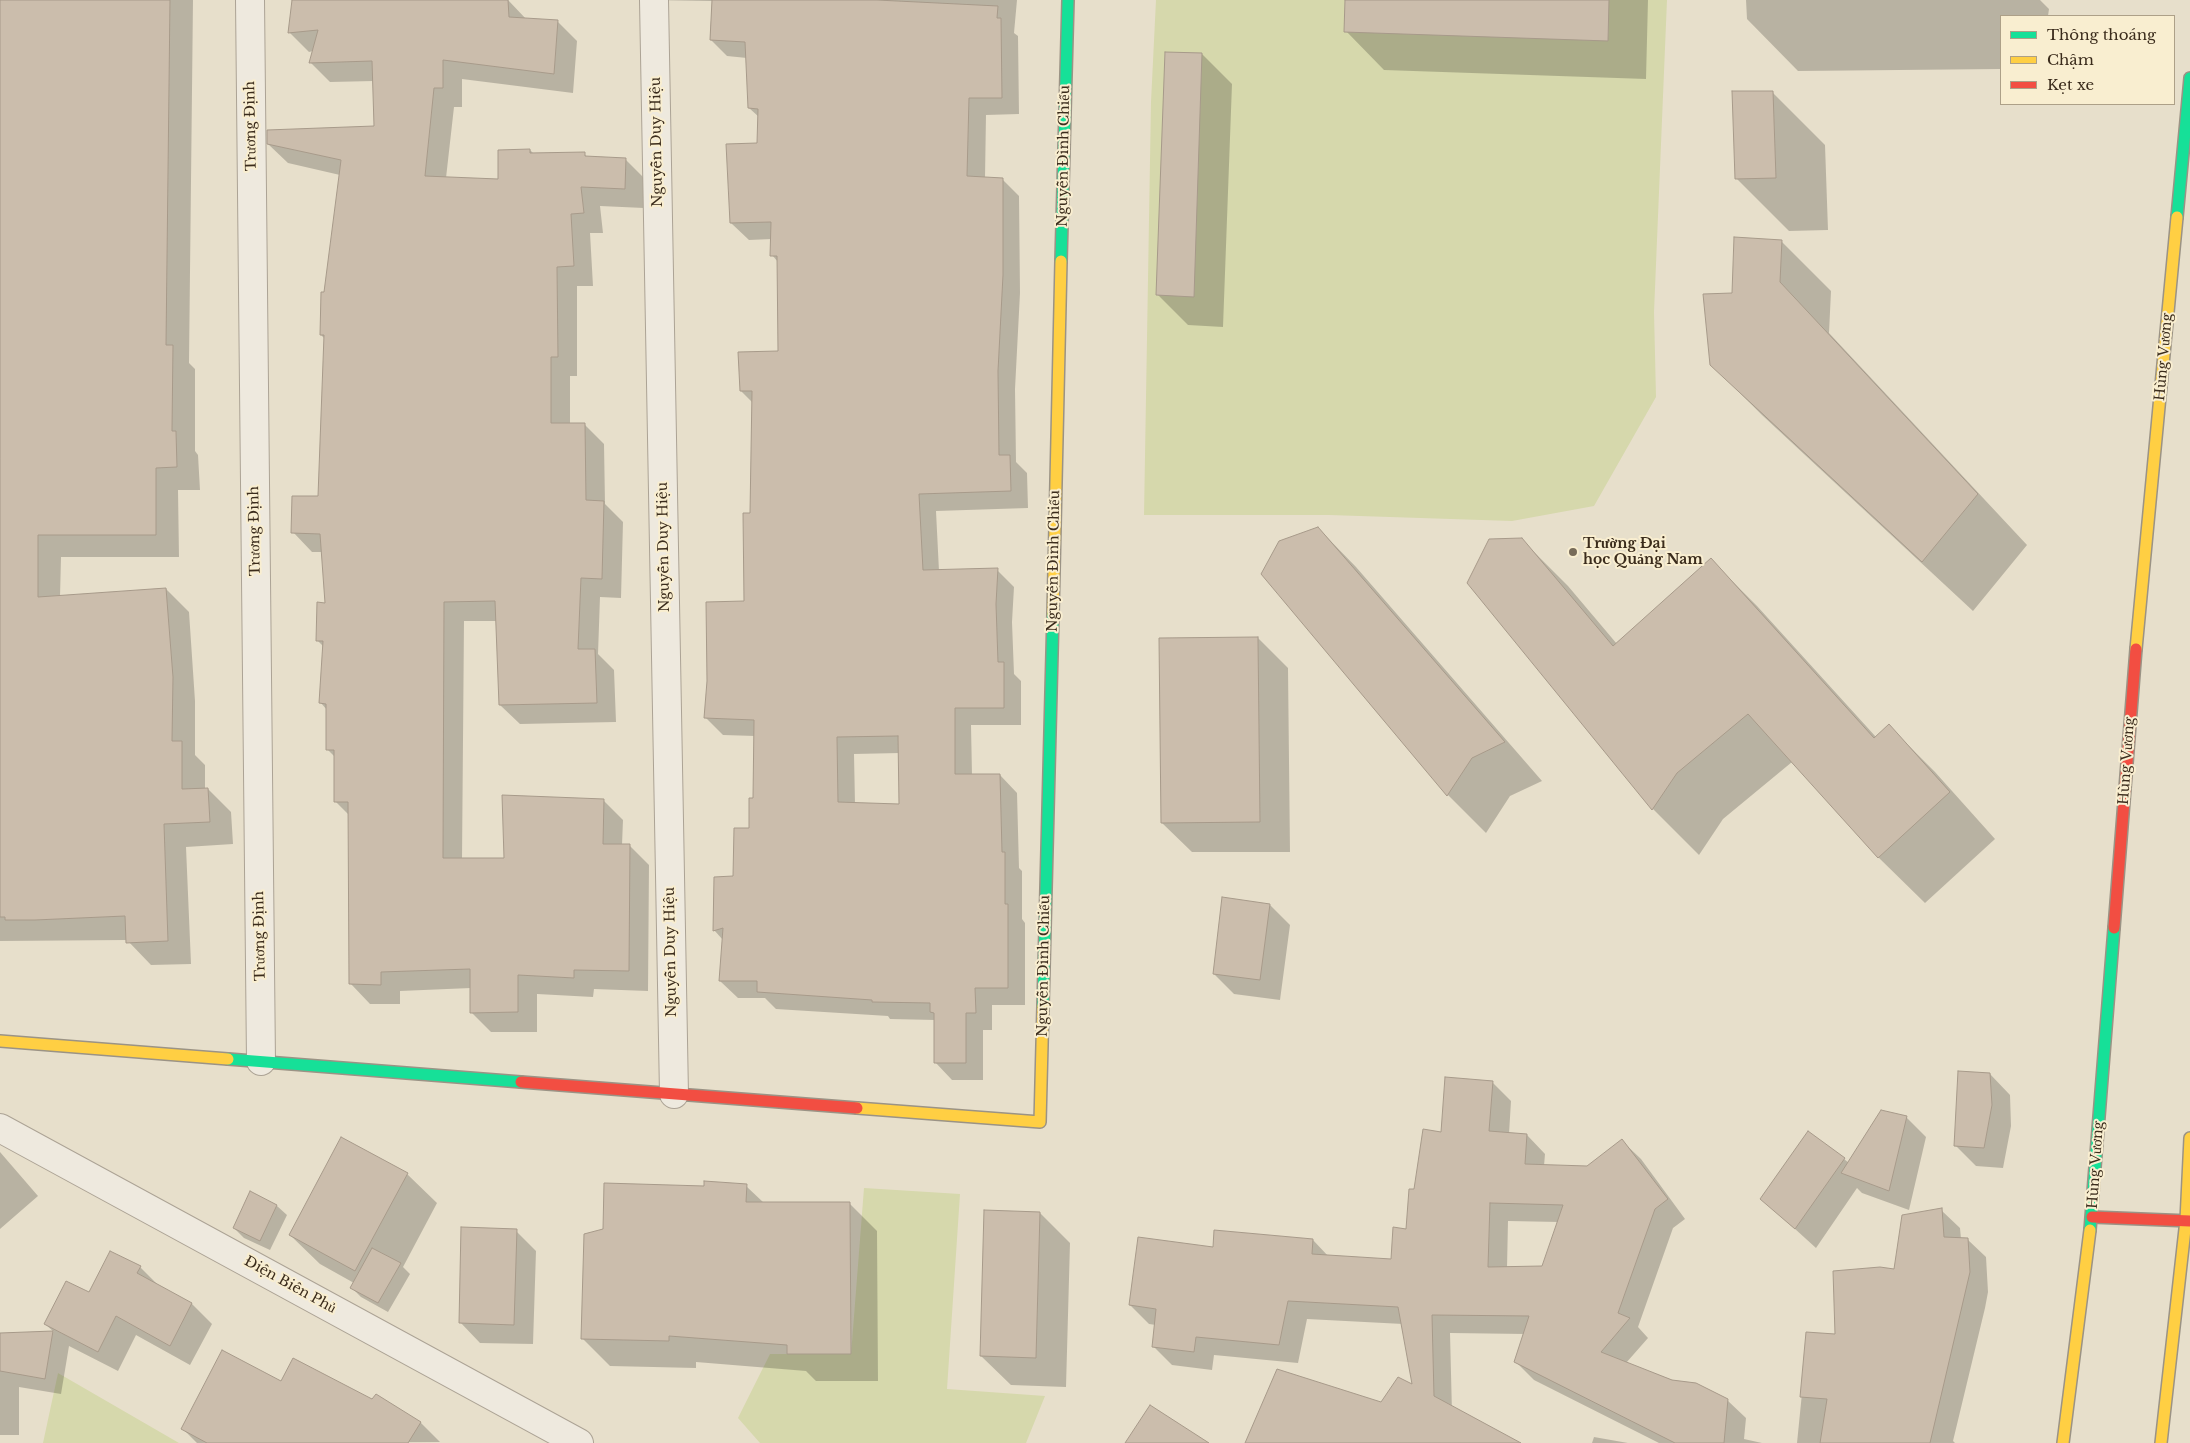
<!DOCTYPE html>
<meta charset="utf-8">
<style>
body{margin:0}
#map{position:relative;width:2190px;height:1443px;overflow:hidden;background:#e7dfcb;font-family:"Libre Baskerville",serif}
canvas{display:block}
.legend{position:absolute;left:2000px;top:15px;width:175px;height:90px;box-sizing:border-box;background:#f9eed0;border:1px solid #ada088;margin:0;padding:6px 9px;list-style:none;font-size:15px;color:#3b2c1c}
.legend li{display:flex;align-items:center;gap:10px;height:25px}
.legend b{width:25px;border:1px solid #ada088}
</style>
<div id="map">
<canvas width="2190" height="1443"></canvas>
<ul class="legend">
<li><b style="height:6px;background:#16e098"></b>Thông thoáng</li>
<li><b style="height:6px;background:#ffcf43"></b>Chậm</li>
<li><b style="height:6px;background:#f24e42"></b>Kẹt xe</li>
</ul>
</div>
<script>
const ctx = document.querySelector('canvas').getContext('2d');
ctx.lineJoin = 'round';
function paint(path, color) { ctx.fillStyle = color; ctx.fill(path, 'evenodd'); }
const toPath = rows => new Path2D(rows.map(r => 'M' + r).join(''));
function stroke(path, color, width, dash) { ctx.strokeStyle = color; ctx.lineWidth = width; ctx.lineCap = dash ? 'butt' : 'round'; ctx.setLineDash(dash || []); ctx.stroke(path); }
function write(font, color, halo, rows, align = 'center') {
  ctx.font = font + ' "Libre Baskerville",serif'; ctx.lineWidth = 4; ctx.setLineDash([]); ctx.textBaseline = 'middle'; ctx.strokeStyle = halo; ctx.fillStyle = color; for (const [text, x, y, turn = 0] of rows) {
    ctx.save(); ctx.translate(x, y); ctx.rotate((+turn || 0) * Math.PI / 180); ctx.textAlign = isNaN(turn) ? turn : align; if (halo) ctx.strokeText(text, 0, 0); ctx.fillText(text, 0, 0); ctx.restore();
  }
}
const green = toPath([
 [1156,0,1667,0,1654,312,1656,397,1594,506,1512,521,1329,515,1144,515,1151,102],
 [864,1188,960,1194,947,1389,1045,1396,1026,1443,760,1443,738,1418,770,1354,851,1354],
 [58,1373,179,1443,43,1443]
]);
const shadow = toPath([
 [0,0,193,0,189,363,195,369,195,451,198,455,200,490,178,490,179,557,61,557,60,597,166,589,189,612,195,701,195,755,205,765,205,789,208,789,231,812,233,844,186,847,191,964,151,965,127,940,0,941],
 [293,0,508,0,527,20,557,21,577,41,573,93,462,79,462,107,454,107,446,178,500,180,530,150,534,154,584,154,588,158,625,159,645,179,644,208,600,206,603,233,590,233,593,286,577,286,577,376,570,376,570,424,584,424,604,444,605,504,623,522,621,598,600,597,598,654,614,670,616,722,520,724,500,705,497,621,464,621,462,860,506,859,603,800,623,820,622,845,629,845,649,865,648,991,594,989,593,997,537,994,537,1032,491,1032,471,1012,471,988,400,991,400,1004,370,1004,351,984,350,816,335,801,335,757,327,749,327,710,321,703,324,647,317,640,326,604,323,552,312,552,293,532,319,497,325,339,321,335,340,175,288,163,268,144,375,128,374,81,330,82,310,62,313,51,309,52,289,32],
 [651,0,1017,0,1014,33,1018,36,1019,114,986,115,985,178,1002,179,1019,196,1020,293,1015,389,1016,462,1027,473,1028,508,936,511,939,571,997,570,1014,587,1012,622,1014,674,1021,681,1021,725,971,725,972,775,1000,775,1017,793,1019,868,1022,871,1022,919,1025,923,1025,1005,992,1005,992,1030,983,1030,983,1080,952,1080,935,1062,935,1020,890,1019,888,1016,776,1009,765,998,738,998,720,981,723,940,714,930,750,830,754,800,755,736,723,735,705,717,746,602,751,514,753,403,741,391,779,352,778,262,772,255,772,239,749,240,731,223,758,144,759,117,749,108,747,58,727,56,710,39,712,1],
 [900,753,900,806,855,804,854,754],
 [1346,0,1648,0,1646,79,1384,70,1346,31],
 [1746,0,2040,0,2049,9,2048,16,2001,16,2001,69,1798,71,1747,19],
 [1202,54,1232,84,1223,327,1188,325,1158,295],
 [1772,92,1825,145,1828,230,1789,231,1736,178],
 [1781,241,1831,291,1829,333,2027,545,1973,611,1762,415,1711,364,1733,294],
 [1318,528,1356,567,1542,781,1510,796,1486,833,1448,795,1262,573],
 [1521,539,1568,586,1617,644,1711,560,1757,606,1876,737,1889,726,1935,772,1995,839,1925,903,1878,857,1792,762,1723,819,1699,855,1653,809,1468,582],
 [1258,638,1288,668,1290,852,1192,852,1162,823],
 [1270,905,1290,925,1280,1000,1234,994,1214,974],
 [1990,1074,2010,1095,2011,1126,2003,1168,1976,1166,1955,1145],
 [1492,1082,1511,1101,1509,1134,1527,1135,1545,1154,1544,1166,1587,1167,1622,1141,1641,1159,1685,1219,1673,1228,1638,1327,1648,1338,1626,1363,1727,1400,1746,1418,1744,1439,1762,1443,1659,1443,1534,1380,1515,1361,1525,1334,1450,1333,1452,1413,1489,1443,1246,1443,1382,1404,1413,1387,1403,1324,1307,1319,1298,1363,1214,1355,1212,1370,1172,1365,1153,1346,1156,1325,1149,1324,1130,1305,1214,1248,1313,1240,1329,1257,1392,1261,1407,1230,1415,1191,1442,1133],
 [1508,1221,1559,1222,1543,1267,1507,1268],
 [1906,1117,1926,1137,1909,1210,1862,1193,1857,1188,1816,1248,1762,1199,1844,1159,1849,1163],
 [0,1152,38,1196,0,1229],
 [407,1174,437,1203,403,1267,410,1274,388,1312,361,1297,351,1287,354,1283,320,1264,290,1235],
 [746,1186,764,1203,850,1204,877,1231,878,1381,816,1381,806,1371,696,1362,696,1368,610,1366,582,1338,604,1230,705,1187],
 [277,1206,287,1215,270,1250,244,1238,234,1228],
 [1941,1210,1960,1228,1961,1239,1967,1239,1986,1257,1988,1292,1985,1308,1953,1441,1955,1443,1797,1443,1808,1333,1837,1336,1895,1270],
 [1040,1213,1070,1243,1066,1387,1011,1385,981,1356],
 [516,1231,536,1251,533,1344,480,1343,460,1322],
 [140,1267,158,1285,192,1304,212,1324,190,1365,136,1335,118,1371,69,1346,61,1394,19,1387,19,1435,0,1435,0,1335,54,1332,45,1324,90,1294],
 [282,1383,373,1401,376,1395,421,1423,440,1442,197,1443,183,1429],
 [1594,1437,1628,1443,1592,1443]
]);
const building = toPath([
 [0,0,170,0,166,345,173,345,172,431,176,431,177,467,156,468,156,535,38,535,38,597,166,588,173,677,172,741,182,741,182,789,208,788,210,822,164,824,168,941,126,943,125,916,35,920,5,920,5,917,0,917,0,0],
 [292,0,508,0,509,17,558,20,554,74,443,60,443,88,434,88,425,176,498,179,498,150,530,149,530,153,585,152,585,156,626,158,625,189,581,187,584,213,571,214,574,266,557,267,558,357,551,357,551,423,585,423,586,500,604,501,602,579,581,578,578,649,595,649,597,703,499,705,495,601,444,602,443,858,504,858,502,795,604,799,603,844,630,844,629,971,574,970,574,978,518,975,518,1012,470,1013,470,969,381,972,381,985,349,984,348,802,334,802,334,750,326,750,326,704,319,703,323,641,316,641,317,602,325,603,320,534,291,533,292,496,318,496,324,335,320,335,321,292,324,292,341,160,267,144,267,130,374,126,372,61,309,63,318,30,288,33,292,0],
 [712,0,877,0,998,6,997,18,1001,18,1002,98,969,98,967,176,1003,178,1003,275,998,371,999,455,1010,455,1011,491,919,494,923,570,998,568,996,604,998,662,1004,662,1004,708,955,708,955,774,1000,774,1002,852,1005,852,1005,904,1008,904,1008,988,975,988,976,1013,966,1013,966,1063,934,1063,934,1013,930,1012,930,1003,872,1002,872,1000,757,992,757,981,719,981,723,928,713,931,714,877,733,876,734,828,749,828,749,798,753,798,754,720,704,718,707,681,706,602,744,601,743,513,750,513,752,391,740,391,738,352,778,351,777,256,770,256,771,222,730,223,726,144,757,143,758,109,748,108,745,42,710,40,712,0],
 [898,736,899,804,838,802,837,737,898,736],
 [1345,0,1609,0,1608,41,1344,32,1345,0],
 [1165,52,1202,53,1194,297,1156,295,1165,52],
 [1732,91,1773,91,1776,178,1735,179,1732,91],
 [1734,237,1782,240,1780,282,1978,494,1922,562,1710,365,1703,294,1732,293,1734,237],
 [1318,527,1505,742,1472,758,1447,796,1261,574,1279,541,1318,527],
 [1522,538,1613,646,1711,558,1874,738,1889,724,1950,792,1878,858,1748,714,1677,773,1652,810,1467,583,1489,539,1522,538],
 [1258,637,1260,822,1161,823,1159,638,1258,637],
 [1222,897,1270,904,1260,980,1213,974,1222,897],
 [1958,1071,1990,1073,1992,1105,1984,1148,1954,1146,1958,1071],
 [1445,1077,1493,1081,1489,1131,1527,1134,1525,1164,1587,1166,1622,1139,1668,1199,1655,1209,1618,1313,1630,1318,1601,1352,1672,1380,1696,1383,1728,1399,1724,1443,1675,1443,1514,1362,1529,1316,1432,1315,1434,1396,1521,1443,1245,1443,1277,1369,1381,1402,1398,1377,1412,1384,1398,1307,1288,1301,1279,1345,1196,1337,1194,1352,1152,1347,1156,1309,1129,1305,1138,1237,1213,1247,1214,1230,1313,1239,1312,1254,1391,1259,1393,1227,1406,1229,1409,1189,1414,1189,1423,1129,1441,1132,1445,1077],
 [1490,1203,1563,1205,1542,1266,1488,1267,1490,1203],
 [1881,1110,1907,1116,1889,1191,1841,1173,1881,1110],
 [1808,1131,1845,1158,1795,1229,1760,1199,1808,1131],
 [341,1137,408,1173,355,1271,289,1235,341,1137],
 [704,1181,747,1184,746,1202,850,1202,851,1354,787,1354,787,1345,669,1336,669,1341,581,1339,584,1234,603,1229,604,1183,704,1186,704,1181],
 [250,1191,277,1205,260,1241,233,1228,250,1191],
 [1942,1208,1944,1237,1968,1238,1970,1272,1930,1443,1820,1443,1827,1399,1800,1397,1806,1332,1835,1334,1833,1271,1880,1267,1894,1269,1902,1215,1942,1208],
 [984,1210,1040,1212,1036,1358,980,1356,984,1210],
 [461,1227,517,1229,514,1325,459,1323,461,1227],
 [372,1248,401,1263,378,1303,350,1288,372,1248],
 [110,1251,141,1266,137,1273,192,1303,170,1346,116,1316,98,1352,44,1324,66,1281,89,1292,110,1251],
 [53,1331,45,1379,0,1371,0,1333,53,1331],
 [222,1350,281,1381,293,1358,372,1399,376,1394,421,1422,408,1443,207,1443,181,1429,222,1350],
 [1150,1405,1209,1443,1125,1443,1150,1405]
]);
const street = toPath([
 [250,0,261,1061],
 [654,0,674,1094],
 [0,1128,579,1443]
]);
const fast = toPath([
 [2177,217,2190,78],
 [1061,261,1068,0],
 [1043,1006,1053,614],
 [228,1059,521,1082],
 [2090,1230,2114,928]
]);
const slow = toPath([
 [1053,614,1061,261],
 [2136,649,2177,217],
 [0,1041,228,1059],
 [857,1108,1040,1122,1043,1006],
 [2063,1443,2090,1230],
 [2161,1443,2186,1220,2190,1138]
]);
const jam = toPath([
 [2114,928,2136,649],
 [521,1082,857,1108],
 [2092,1217,2190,1221]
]);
const markers = [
 [1573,552,5,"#776b59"]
];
const streetNames = [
 ["Trương Định",251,126,-91],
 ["Nguyễn Duy Hiệu",657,142,-91],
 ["Nguyễn Đình Chiểu",1064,156,-89],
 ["Hùng Vương",2164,357,-85],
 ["Trương Định",255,531,-91],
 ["Nguyễn Duy Hiệu",664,547,-91],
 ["Nguyễn Đình Chiểu",1054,561,-89],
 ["Hùng Vương",2127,761,-86],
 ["Trương Định",260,936,-91],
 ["Nguyễn Duy Hiệu",671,952,-91],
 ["Nguyễn Đình Chiểu",1044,966,-89],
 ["Hùng Vương",2096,1165,-86],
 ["Điện Biên Phủ",290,1285,29]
];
const poiNames = [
 ["Trường Đại",1583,544],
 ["học Quảng Nam",1583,560]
];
paint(green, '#d6d8ac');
paint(shadow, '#0003');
paint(building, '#cbbdac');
stroke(building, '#a79a8a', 1);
stroke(street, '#aca395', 30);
stroke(fast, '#9b9385', 14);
stroke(slow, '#9b9385', 14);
stroke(jam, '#9b9385', 14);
stroke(street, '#eee9de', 28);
stroke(fast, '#16e098', 11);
stroke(slow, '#ffcf43', 11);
stroke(jam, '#f24e42', 11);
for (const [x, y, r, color] of markers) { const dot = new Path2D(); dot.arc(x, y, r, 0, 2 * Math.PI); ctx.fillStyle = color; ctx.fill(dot); stroke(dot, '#f9eed0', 2); }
write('14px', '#3b2c1c', '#f9eed0', streetNames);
write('bold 14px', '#3b2c1c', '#f9eed0', poiNames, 'left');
</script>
